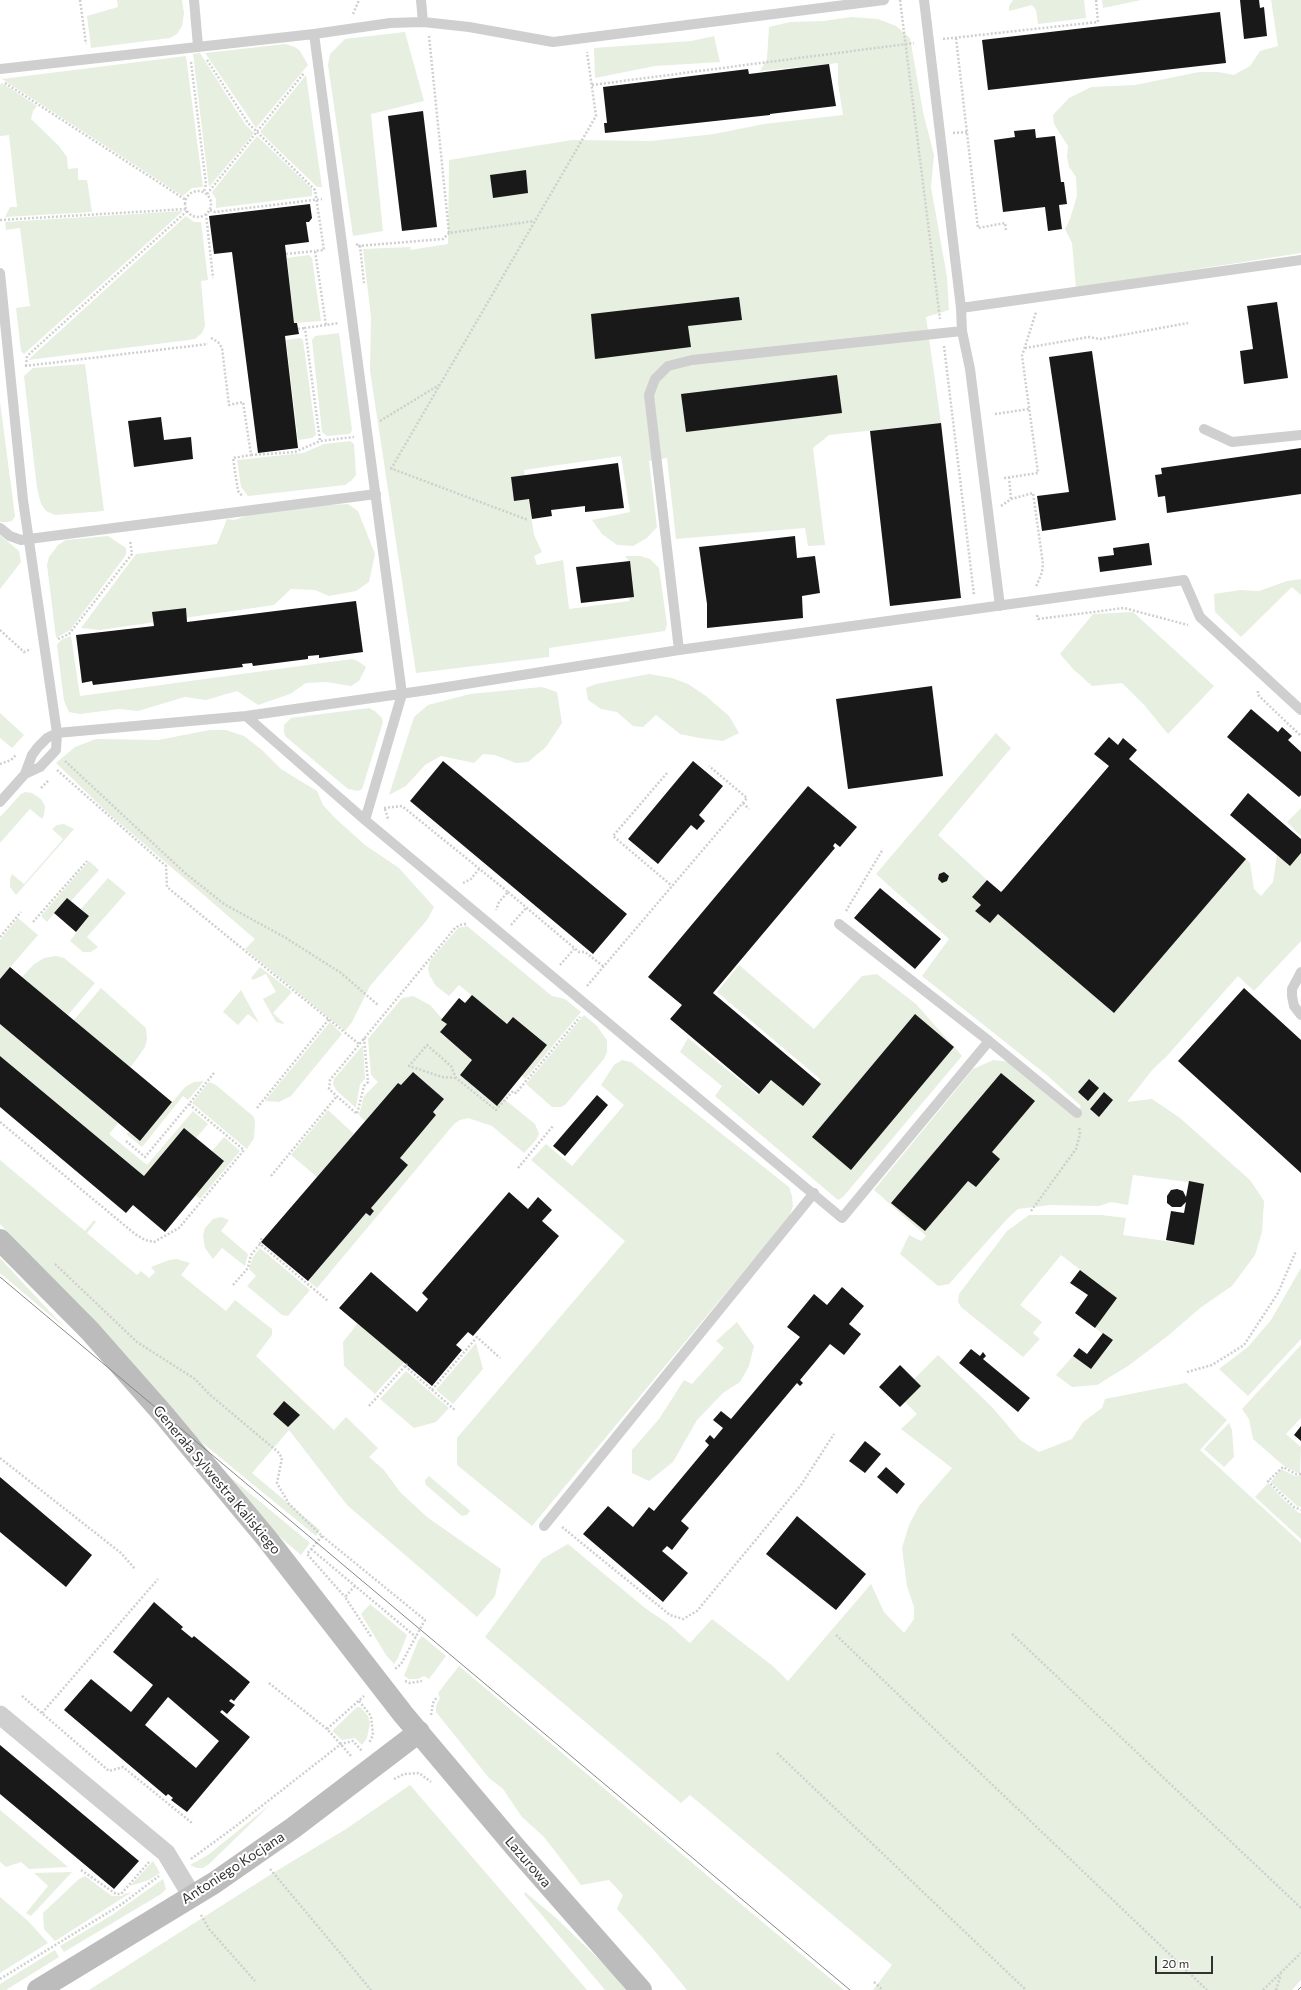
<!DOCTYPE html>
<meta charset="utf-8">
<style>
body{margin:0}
#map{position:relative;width:1301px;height:1990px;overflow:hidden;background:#fff;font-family:Commissioner,sans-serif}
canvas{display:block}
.scale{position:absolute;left:1155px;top:1956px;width:58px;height:18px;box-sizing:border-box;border:2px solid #323232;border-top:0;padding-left:5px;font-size:12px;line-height:14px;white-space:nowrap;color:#323232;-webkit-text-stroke:3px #fff;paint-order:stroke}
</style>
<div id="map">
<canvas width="1301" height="1990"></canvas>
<div class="scale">20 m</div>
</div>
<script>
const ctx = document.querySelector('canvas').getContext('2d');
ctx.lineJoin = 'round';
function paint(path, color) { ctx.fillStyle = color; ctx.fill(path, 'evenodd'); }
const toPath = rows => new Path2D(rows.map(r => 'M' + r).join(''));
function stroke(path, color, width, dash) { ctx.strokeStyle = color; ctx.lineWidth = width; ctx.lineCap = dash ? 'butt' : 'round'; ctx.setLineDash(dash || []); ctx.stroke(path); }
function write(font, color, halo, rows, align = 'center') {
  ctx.font = font + ' Commissioner,sans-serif'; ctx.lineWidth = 4; ctx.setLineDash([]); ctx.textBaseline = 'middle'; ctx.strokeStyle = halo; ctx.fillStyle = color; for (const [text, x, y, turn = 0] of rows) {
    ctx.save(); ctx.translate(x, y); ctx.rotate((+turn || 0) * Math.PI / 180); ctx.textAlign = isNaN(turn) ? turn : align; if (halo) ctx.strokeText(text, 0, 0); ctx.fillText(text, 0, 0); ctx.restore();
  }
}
const green = toPath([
 [117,0,182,0,184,13,182,26,177,34,170,38,91,48,87,16,118,7],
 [1013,0,1084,0,1086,18,1038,24,1036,10,1032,5,1009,11,1009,6],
 [1102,0,1141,0,1103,8],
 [1271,0,1301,0,1301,253,1076,288,1072,243,1065,229,1070,219,1077,196,1076,177,1069,167,1067,157,1068,146,1054,124,1053,115,1069,98,1091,87,1135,85,1199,72,1218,72,1234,75,1250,66,1260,51,1278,46],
 [851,17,878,19,896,26,910,38,923,112,934,155,931,187,947,277,949,310,926,317,941,423,829,435,813,448,825,545,808,546,805,528,676,539,667,458,649,461,657,527,647,538,633,546,617,545,602,534,592,520,630,512,621,456,524,470,534,535,542,552,534,556,537,565,563,560,569,609,629,601,631,592,629,561,625,556,640,556,650,559,659,568,667,624,665,631,549,648,549,657,416,673,370,371,371,317,363,249,411,247,410,250,448,244,449,160,572,140,651,141,714,134,764,124,843,115,838,84,838,63,760,71,767,59,769,27,790,22,824,21],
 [405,32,424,101,371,114,383,231,353,236,328,65,330,54,345,39],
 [714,36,720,62,655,66,595,78,594,48,691,41],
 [285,44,295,47,300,51,308,65,256,128,205,53],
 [200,53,245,124,254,133,209,187,193,54],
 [186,56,203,187,192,188,183,196,2,79],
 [306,75,322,187,317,187,260,132],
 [2,83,37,106,33,111,31,119,59,146,67,157,68,169,78,168,78,180,87,180,92,212,5,217,10,207,17,207,9,135,0,136,0,85],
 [257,136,312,189,312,196,216,208,216,199,212,192],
 [183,211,24,354,21,351,16,308,30,306,20,228,6,230,5,222],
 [186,216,194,222,201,222,208,280,201,281,205,326,202,333,195,339,189,340,28,360],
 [309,255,312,258,321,321,294,323,287,258],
 [339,333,352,430,350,434,327,436,322,432,312,340,315,336],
 [300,338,303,340,316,435,312,438,298,440,286,340],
 [85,364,104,511,55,515,46,511,41,504,37,488,24,376,33,368],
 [0,402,15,516,12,521,7,522,0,522],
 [350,441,354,444,356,475,351,481,345,485,248,496,241,487,237,460,303,453,324,444],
 [348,504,358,511,375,554,369,582,356,591,329,596,315,590,291,589,274,605,100,630,81,628,136,554,217,544,227,519,234,520,253,514,312,506],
 [0,535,19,551,21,562,0,589],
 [108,536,126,548,126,555,70,630,56,638,47,565,49,557,58,545,66,540],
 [1301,579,1301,595,1292,587,1241,637,1215,612,1214,594,1240,590,1259,591,1287,581],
 [1133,612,1214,686,1168,734,1145,706,1122,683,1092,686,1073,669,1060,654,1093,614],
 [71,636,80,696,352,659,358,661,366,667,359,681,351,686,326,682,306,683,290,694,258,705,237,691,206,700,185,697,138,711,119,709,80,714,69,712,64,701,57,645,61,640],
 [649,674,672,678,688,684,706,696,729,716,739,733,723,741,699,738,680,734,656,715,643,727,633,726,617,712,601,709,588,700,586,688,596,684],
 [542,687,557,692,562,723,546,747,528,762,516,763,495,755,483,754,474,763,441,756,425,765,406,786,389,795,414,717,428,705,470,694],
 [369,708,375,711,381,717,383,722,362,789,358,791,348,789,286,737,284,733,284,725,291,718],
 [0,713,24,735,12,748,0,738],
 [210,730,226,730,244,736,262,750,281,769,317,791,323,805,335,818,365,845,399,868,434,907,427,920,370,986,352,1022,345,1031,245,949,255,939,108,813,56,763,75,747,96,739,158,740],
 [996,733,1011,748,938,835,987,880,972,897,981,905,975,911,990,923,998,914,1114,1013,1246,859,1250,863,1254,889,1261,896,1273,882,1277,855,1290,866,1301,853,1301,941,1254,991,1238,976,1166,1057,1153,1069,1127,1102,1152,1099,1180,1118,1250,1180,1264,1201,1262,1232,1255,1255,1232,1286,1200,1308,1169,1335,1128,1366,1097,1385,1072,1387,1056,1375,1073,1356,1091,1369,1113,1341,1095,1328,1117,1298,1061,1255,1020,1305,1042,1322,1033,1333,1040,1339,1023,1357,961,1307,958,1302,959,1294,1007,1231,1029,1215,1101,1215,1126,1218,1123,1235,1194,1245,1204,1184,1133,1175,1128,1205,1111,1202,1099,1206,1050,1205,1018,1209,1008,1218,949,1284,938,1286,900,1254,909,1235,921,1241,926,1236,874,1190,973,1069,993,1060,1010,1062,1074,1116,1081,1106,1048,1076,922,976,949,939,876,874],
 [25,792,32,793,41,799,45,806,44,815,42,819,30,809,0,843,0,817,21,794],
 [1301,808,1301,836,1287,822],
 [64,824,74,829,16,895,10,887,10,879,12,874,24,884,63,839,52,829,57,825],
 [89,861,99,870,71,901,67,898,47,922,41,916],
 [108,878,126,893,87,937,98,947,91,952,83,952,70,941,89,916,81,909],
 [18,918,38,935,0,979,0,940],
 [467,926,552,996,565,999,581,1012,525,1079,522,1076,547,1045,513,1017,507,1024,459,985,449,996,436,986,430,976,428,969,430,961,458,928],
 [56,956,64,958,95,983,68,1015,22,977,33,965,44,958],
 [739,965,814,1029,862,976,877,974,916,1004,962,1056,843,1197,838,1200,715,1096,722,1086,680,1052,688,1038,758,1095,774,1078,803,1101,820,1079,717,992],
 [260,967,292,992,273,1013,284,1023,283,1024,276,1022,263,999,276,992,266,974,253,980,251,978],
 [101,988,146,1028,147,1039,145,1047,130,1068,74,1020],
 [241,990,259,1023,248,1014,238,1025,223,1012],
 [413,996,430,1005,447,1024,440,1033,472,1060,460,1075,496,1105,503,1098,535,1124,539,1134,536,1140,524,1153,492,1126,468,1118,460,1120,454,1124,317,1288,308,1281,366,1213,370,1216,374,1212,371,1208,408,1165,400,1158,436,1115,433,1112,444,1099,413,1072,401,1085,398,1083,365,1121,359,1115,364,1096,378,1082,371,1075,368,1039,402,998],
 [584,1015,597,1026,607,1040,607,1052,604,1059,565,1105,561,1107,552,1107,526,1084],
 [330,1022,342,1034,291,1096,279,1102,265,1101],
 [0,1024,118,1123,109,1134,147,1165,193,1111,208,1124,196,1138,184,1128,144,1176,0,1056],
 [363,1045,365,1079,360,1084,356,1108,336,1090,333,1084,334,1079],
 [622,1060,631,1062,789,1187,792,1196,793,1206,789,1217,532,1526,457,1465,457,1438,625,1241,531,1160,546,1144,572,1166,624,1105,601,1085,614,1065],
 [204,1081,188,1100,183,1096,142,1147,126,1134,129,1132,140,1141,185,1087,194,1082],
 [209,1082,216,1085,253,1116,255,1121,254,1138,247,1149,192,1103],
 [328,1110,354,1134,317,1177,291,1155],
 [224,1137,240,1151,200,1199,195,1195,212,1151],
 [0,1160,85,1231,94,1220,96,1222,87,1233,137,1275,141,1271,149,1278,155,1272,151,1267,169,1260,177,1259,190,1263,181,1275,226,1311,235,1300,272,1329,272,1335,256,1356,334,1430,346,1417,378,1448,369,1457,384,1470,400,1492,427,1517,501,1569,495,1596,477,1617,347,1505,289,1430,252,1473,320,1530,316,1536,194,1436,129,1359,0,1224],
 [221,1217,229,1220,221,1231,248,1254,245,1266,222,1248,213,1259,205,1248,203,1236,205,1228,213,1219],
 [260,1248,310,1290,288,1316,282,1315,247,1286,256,1276,249,1269,253,1257],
 [0,1258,65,1328,0,1273],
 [1301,1268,1301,1339,1248,1396,1219,1369,1248,1347,1271,1320],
 [737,1322,754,1346,749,1366,740,1382,723,1393,697,1420,673,1462,649,1481,632,1473,632,1450,659,1419,684,1380,692,1384,724,1348,716,1341],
 [358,1323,404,1362,375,1394,344,1366,343,1342],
 [476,1343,483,1369,453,1404,436,1390],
 [1301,1345,1301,1418,1286,1434,1301,1447,1300,1474,1284,1466,1253,1439,1249,1419,1242,1409],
 [938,1355,992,1407,1020,1440,1039,1452,1072,1439,1083,1422,1102,1408,1105,1399,1186,1383,1227,1420,1200,1450,1301,1543,1301,1980,1292,1990,873,1990,892,1965,690,1795,681,1803,485,1637,542,1559,568,1544,645,1608,667,1623,690,1643,712,1619,774,1667,788,1681,871,1584,884,1612,904,1633,914,1619,914,1607,907,1586,902,1548,909,1525,919,1506,952,1468,901,1429,917,1414,905,1402,921,1386,914,1379],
 [406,1371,449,1408,436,1422,414,1428,380,1399],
 [1229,1423,1232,1430,1234,1457,1224,1467,1204,1449],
 [1281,1469,1295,1476,1301,1475,1301,1507,1297,1506,1271,1482],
 [223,1471,310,1543,301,1555,280,1537],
 [429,1476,468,1509,470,1511,467,1515,462,1516,426,1485,425,1480],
 [1268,1483,1286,1502,1299,1513,1301,1513,1301,1539,1255,1497],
 [370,1604,407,1635,398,1658,394,1664,386,1655,361,1614],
 [422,1636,446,1656,429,1679,424,1676,418,1679,409,1679,404,1676,418,1641],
 [459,1666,741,1904,844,1990,687,1990,653,1949,617,1909,623,1895,609,1880,581,1885,544,1837,522,1817,503,1789,489,1778,436,1712,436,1706,440,1698,438,1693],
 [357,1707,360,1707,368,1716,370,1723,367,1738,362,1745,355,1738,342,1740,332,1731],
 [410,1785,587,1990,89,1990,273,1873,346,1829],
 [271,1804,209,1864,203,1868,197,1868,190,1865,208,1855],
 [0,1810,68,1867,29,1869,21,1862,6,1867,0,1862],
 [153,1861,160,1873,149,1880,130,1886],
 [72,1872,31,1916,26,1913,48,1886,34,1873],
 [85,1876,112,1896,122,1896,124,1894,132,1892,55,1941,44,1929,43,1913,79,1879],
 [163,1879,166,1889,161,1894,64,1952,60,1946,112,1915],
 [525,1892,556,1918,610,1970,626,1990,605,1990,524,1894],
 [0,1897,28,1921,48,1943,0,1973],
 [55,1950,59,1957,6,1990,0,1990,0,1984]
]);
const building = toPath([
 [1240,0,1259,0,1260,8,1264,7,1267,36,1244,39],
 [1220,12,1226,63,988,90,982,40],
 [829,64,836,106,770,114,770,115,605,133,604,123,607,123,603,87,748,69,749,74],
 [423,111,437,227,402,231,388,116],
 [1035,129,1036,138,1055,136,1061,182,1064,182,1067,204,1059,205,1062,229,1048,231,1045,207,1003,212,994,140,1015,137,1014,131],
 [526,170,528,193,493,198,490,175],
 [310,204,312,218,309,222,306,222,309,242,285,245,294,323,297,323,299,334,285,336,298,448,258,453,232,252,214,254,209,216],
 [739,297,742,320,688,326,691,347,595,359,591,314],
 [1277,302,1288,378,1244,384,1240,351,1253,349,1247,306],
 [1092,351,1116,520,1042,531,1037,496,1069,492,1049,357],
 [837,375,842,413,686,432,681,394],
 [161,417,164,440,191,437,193,459,134,467,128,421],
 [941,423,961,598,890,606,870,431],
 [1301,448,1301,494,1167,513,1165,496,1158,497,1155,475,1162,474,1161,468],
 [618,463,624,508,585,512,585,506,551,510,552,516,532,519,529,499,514,501,511,477],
 [795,536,797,558,815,556,820,593,802,596,803,618,707,628,707,604,699,547],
 [1149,543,1152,565,1100,572,1098,557,1114,555,1113,548],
 [630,561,634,597,581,603,576,567],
 [356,601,363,652,319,658,319,655,308,656,308,659,253,666,252,663,242,664,243,667,93,685,92,681,82,683,76,635,154,626,152,612,186,608,187,622],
 [932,686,943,776,848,789,836,699],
 [1251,709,1278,732,1282,727,1292,736,1288,740,1301,752,1301,795,1299,797,1227,737],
 [1109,737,1118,745,1123,738,1137,750,1129,759,1246,859,1114,1013,998,914,990,923,975,911,981,905,972,897,987,880,1001,892,1004,889,1109,766,1094,754],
 [443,761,627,914,593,954,410,801],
 [693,761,723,786,699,815,705,821,697,830,691,825,658,864,628,839],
 [808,786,857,827,840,847,835,843,833,846,835,848,713,993,821,1084,803,1106,771,1080,759,1094,670,1019,682,1005,648,977],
 [1248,793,1301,839,1301,853,1290,866,1230,815],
 [944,872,949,876,947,881,942,883,938,879,939,874],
 [880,888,941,939,915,969,854,918],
 [67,898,89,916,76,932,54,913],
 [10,967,172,1102,140,1141,0,1024,0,979],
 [1244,988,1301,1040,1301,1173,1178,1061],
 [472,995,507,1024,513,1017,547,1045,497,1106,460,1075,472,1060,440,1032,447,1024,441,1020,459,998,465,1003],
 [915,1014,954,1047,851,1170,812,1137],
 [0,1056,144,1176,184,1128,224,1161,165,1232,133,1205,126,1213,0,1107],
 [413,1072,444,1099,433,1112,436,1115,400,1158,408,1165,371,1208,374,1211,370,1216,366,1213,308,1281,261,1242,398,1083,401,1085],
 [1001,1073,1035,1101,992,1152,1000,1159,976,1187,968,1181,925,1231,891,1203],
 [1089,1079,1099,1088,1088,1101,1078,1092],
 [1104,1092,1113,1100,1099,1117,1090,1109],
 [597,1095,608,1105,565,1156,553,1146],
 [1189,1181,1204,1184,1194,1245,1166,1240,1171,1211,1184,1213,1186,1202,1181,1207,1172,1207,1167,1203,1167,1196,1171,1190,1177,1189,1183,1191,1186,1197],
 [509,1192,528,1209,538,1197,552,1210,542,1221,559,1236,473,1336,468,1332,456,1345,462,1350,432,1386,339,1308,371,1272,417,1312,428,1299,422,1293],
 [1080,1270,1117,1298,1095,1328,1075,1313,1088,1295,1070,1283],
 [842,1287,864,1306,849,1324,861,1334,844,1355,830,1344,800,1380,803,1383,800,1386,797,1383,681,1521,689,1528,672,1550,667,1546,662,1551,688,1573,663,1602,583,1534,608,1506,633,1527,649,1507,654,1511,709,1445,705,1441,710,1435,714,1439,723,1428,713,1420,721,1411,731,1419,800,1337,787,1327,814,1294,827,1305],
 [1103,1333,1113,1340,1091,1369,1073,1356,1079,1348,1087,1354],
 [971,1349,980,1356,983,1352,986,1356,983,1359,1030,1398,1018,1412,959,1363],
 [900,1365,921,1386,900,1407,879,1387],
 [284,1401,300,1415,288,1427,273,1414],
 [1301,1426,1301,1441,1294,1435],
 [865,1441,881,1454,865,1473,849,1461],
 [886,1467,905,1484,897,1494,877,1477],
 [0,1477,92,1555,66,1587,0,1532],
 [797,1516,866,1574,836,1610,766,1554],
 [154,1602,183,1627,181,1629,192,1638,194,1636,250,1682,234,1701,231,1699,229,1701,235,1705,227,1714,222,1710,220,1712,250,1737,187,1812,171,1800,173,1798,168,1794,166,1796,64,1710,91,1679,131,1712,153,1685,113,1652],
 [168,1697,219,1741,196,1768,145,1725],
 [0,1745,139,1861,114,1889,0,1794]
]);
const path = toPath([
 [80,0,86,44],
 [900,0,940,319],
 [353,14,359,0],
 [429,36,449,233,534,221],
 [956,38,978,228,1005,223,1006,230],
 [943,39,1098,22,1096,0],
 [207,60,248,123,315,190,324,250,315,251,326,325,339,323],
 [191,62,206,184,204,192],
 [5,83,186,200],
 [592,85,914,43],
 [953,133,967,132],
 '185 204a13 13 0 1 1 26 0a13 13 0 1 1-26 0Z',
 [207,194,304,73],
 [210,210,215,212,322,199],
 [206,214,213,278],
 [0,220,186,209],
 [356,244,360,246,364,283],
 [358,246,443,239,449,233],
 [286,254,315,251],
 [326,325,305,328,320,441,354,437],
 [298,329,305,328],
 [211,338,218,342,222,348,229,405,243,402,251,455,233,458,238,491,243,497],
 [944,346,974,595],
 [1025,348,1089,337,1100,339,1188,323],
 [25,366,208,344],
 [26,366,27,356,187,211],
 [995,414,1029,409],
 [380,421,439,385],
 [251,455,295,452,320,441],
 [390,468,528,520],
 [391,469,596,116,587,52],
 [1009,477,1011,499],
 [1004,478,1038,473,1022,356,1036,312],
 [1001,506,1011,499,1033,493,1043,564,1042,572,1036,587],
 [1037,615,1038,619,1124,608,1188,625],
 [0,630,24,652,31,649],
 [58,639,69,634,132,554,130,540],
 [1258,691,1258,695,1301,736],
 [65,761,185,873,224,904,286,938,341,973,378,1005],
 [0,764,11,760,16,755],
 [57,770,166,866,167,887,359,1044],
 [667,773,613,836,672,886],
 [41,788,48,781],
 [743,803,749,809],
 [384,808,402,806,508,892,499,902,496,910],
 [385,809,388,819],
 [463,883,471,879,479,869],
 [508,892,579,952,585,952,604,967],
 [846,911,883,849],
 [33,922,87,861],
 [511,925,526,908],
 [0,937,21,912],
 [560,965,574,949],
 [587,986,747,798,709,766],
 [364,1038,368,1082,364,1086,357,1114,329,1089,330,1080,367,1035,455,928,460,925,466,924],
 [456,1078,442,1077,409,1066,427,1045,451,1066,456,1078,496,1110,513,1091,516,1093,580,1017],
 [257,1108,329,1019],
 [0,1122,135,1234,145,1240,154,1242,179,1228,244,1150,189,1104,214,1073],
 [126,1141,145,1157,189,1104],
 [518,1168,553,1126],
 [271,1176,337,1096],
 [1031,1211,1076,1149,1080,1134,1079,1127],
 [260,1244,262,1237],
 [55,1264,137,1342,195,1379,209,1394,278,1452,282,1458,277,1483,289,1504,322,1536,425,1620,401,1664,395,1669],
 [233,1285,248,1268,251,1255,260,1244,328,1301],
 [405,1366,456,1411],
 [1187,1372,1212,1365,1244,1345,1278,1293,1296,1251],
 [432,1390,477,1337,500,1358],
 [369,1406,407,1364],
 [0,1458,121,1553,135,1569],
 [1301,1474,1296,1474,1283,1467,1268,1481,1294,1507,1301,1510],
 [562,1527,670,1615,683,1619,697,1611,801,1485,834,1434],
 [322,1536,307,1554,345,1597],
 [311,1549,416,1637],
 [355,1586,345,1597,372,1638],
 [1012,1634,1301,1908],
 [836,1635,1207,1990],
 [405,1681,410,1683,422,1681],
 [269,1683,327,1729,352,1757],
 [22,1696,109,1771,123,1767,192,1823],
 [359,1701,371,1716,373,1735,369,1743],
 [42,1713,158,1579],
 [431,1715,433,1703,437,1697],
 [327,1729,364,1696],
 [777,1753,1026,1990],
 [394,1779,404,1774,419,1773,431,1782],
 [191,1859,236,1826,341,1744,353,1741,362,1751],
 [270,1869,371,1990],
 [81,1870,116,1894,121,1894,149,1862],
 [201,1915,209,1929,255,1981],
 [0,1979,122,1904,159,1876],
 [874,1982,883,1990],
 [1263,1990,1301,1953],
 [1276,1990,1281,1974]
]);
const lane = toPath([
 [194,0,198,46],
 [421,0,423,22],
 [924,0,961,308,962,331,970,369,1000,606],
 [0,69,314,34],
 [0,273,23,500,57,733,56,750,40,767,25,774],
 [961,308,1301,260],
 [1204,429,1232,442,1301,435],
 [0,528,10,536,21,540,376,494],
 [679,650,649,395,655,379,668,366,692,360,962,331],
 [246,716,365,820,842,1218,989,1041,839,924],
 [0,802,25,774,32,755,38,747,47,738,57,733,246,716,428,690,679,650,1184,580,1200,617,1301,710],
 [365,820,402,694,314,34,390,23,423,22,469,27,553,42,884,0],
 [1301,972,1292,989,1292,996,1294,1006,1301,1015],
 [989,1041,1077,1113],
 [544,1526,814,1193]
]);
const street = toPath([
 [0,1715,166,1853,192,1896]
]);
const secondary = toPath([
 [0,1240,90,1331,164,1415,268,1540,403,1714,516,1848,641,1990],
 [38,1990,214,1883,293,1828,419,1732]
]);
const tram = toPath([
 [0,1277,850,1990],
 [1298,1990,1301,1987]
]);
const streetNames = [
 ["Generała Sylwestra Kaliskiego",217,1480,50],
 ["Lazurowa",528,1862,49],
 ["Antoniego Kocjana",233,1868,-33]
];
paint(green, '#e7efe0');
paint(building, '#191919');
stroke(path, '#cfcfcf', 2.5, [2, 2]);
stroke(lane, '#cfcfcf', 10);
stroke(street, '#cfcfcf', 19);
stroke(secondary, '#bcbcbc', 22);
stroke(tram, '#878787', 1);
write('14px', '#323232', '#fff', streetNames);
</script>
